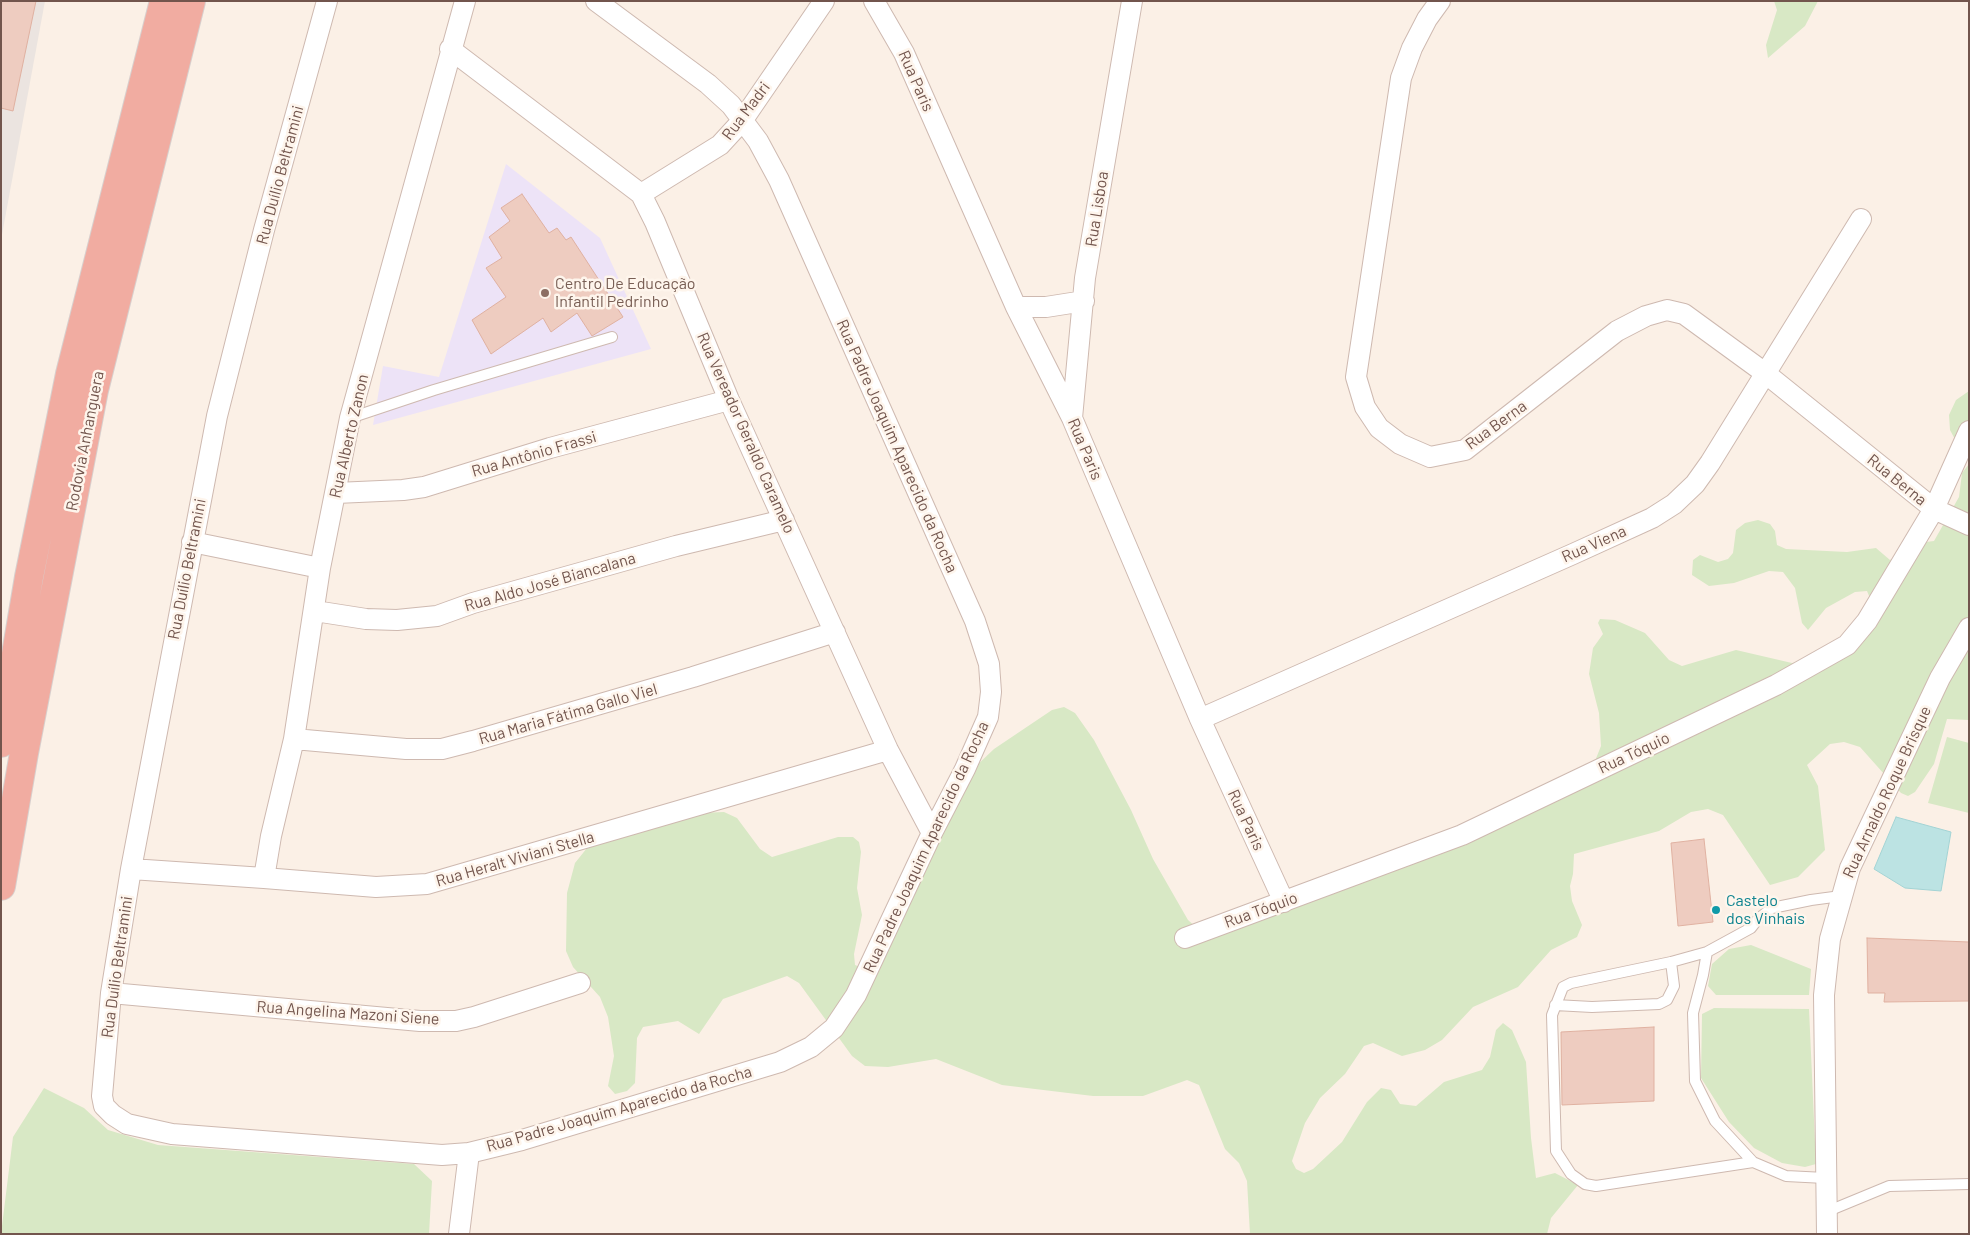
<!DOCTYPE html>
<meta charset="utf-8">
<style>
body{margin:0}
#map{position:relative;width:1970px;height:1235px;overflow:hidden;background:#fbf0e6;font-family:Barlow,sans-serif}
canvas{display:block}
.frame{position:absolute;inset:0;border:2px solid #72554d;pointer-events:none}
</style>
<div id="map">
<canvas width="1970" height="1235"></canvas>
<div class="frame"></div>
</div>
<script>
const ctx = document.querySelector('canvas').getContext('2d');
ctx.lineJoin = 'round';
function paint(path, color) { ctx.fillStyle = color; ctx.fill(path, 'evenodd'); }
const toPath = rows => new Path2D(rows.map(r => 'M' + r).join(''));
function stroke(path, color, width, dash) { ctx.strokeStyle = color; ctx.lineWidth = width; ctx.lineCap = dash ? 'butt' : 'round'; ctx.setLineDash(dash || []); ctx.stroke(path); }
function write(font, color, halo, rows, align = 'center') {
  ctx.font = font + ' Barlow,sans-serif'; ctx.lineWidth = 5; ctx.setLineDash([]); ctx.textBaseline = 'middle'; ctx.strokeStyle = halo; ctx.fillStyle = color; for (const [text, x, y, turn = 0] of rows) {
    ctx.save(); ctx.translate(x, y); ctx.rotate((+turn || 0) * Math.PI / 180); ctx.textAlign = isNaN(turn) ? turn : align; if (halo) ctx.strokeText(text, 0, 0); ctx.fillText(text, 0, 0); ctx.restore();
  }
}
const industrial = toPath([
 [1,1,45,1,1,240]
]);
const education = toPath([
 [506,164,600,238,651,349,373,425,383,366,439,377]
]);
const green = toPath([
 [1774,1,1818,1,1805,26,1768,58,1766,45,1777,10],
 [1969,391,1969,454,1957,443,1950,430,1949,415,1956,400],
 [1969,464,1969,720,1947,719,1934,764,1915,792,1908,796,1901,793,1860,747,1844,742,1830,744,1807,765,1818,786,1825,850,1798,877,1770,885,1723,815,1708,809,1691,812,1659,831,1574,854,1573,874,1570,886,1572,901,1582,925,1577,937,1551,950,1518,987,1473,1007,1442,1040,1425,1050,1402,1056,1373,1043,1364,1046,1345,1074,1320,1098,1305,1123,1292,1161,1296,1169,1304,1173,1313,1169,1342,1142,1367,1102,1381,1088,1391,1090,1400,1104,1416,1106,1444,1082,1482,1070,1490,1057,1496,1030,1503,1023,1512,1030,1526,1062,1531,1138,1536,1178,1555,1173,1578,1185,1551,1218,1547,1234,1250,1234,1247,1181,1239,1163,1225,1149,1199,1085,1187,1080,1143,1096,1093,1096,1002,1085,936,1059,888,1067,865,1066,852,1056,799,983,787,976,723,999,699,1034,678,1021,643,1027,637,1038,635,1083,627,1091,615,1094,608,1086,614,1056,608,1017,600,997,573,967,566,951,567,893,575,863,587,848,609,835,699,813,724,812,737,818,760,849,772,857,838,837,853,837,859,842,861,852,857,888,862,915,854,954,855,965,860,967,974,768,994,749,1052,710,1064,707,1075,713,1094,740,1131,810,1153,859,1188,920,1197,928,1495,822,1595,761,1601,746,1599,713,1589,674,1593,648,1603,634,1598,623,1600,619,1615,620,1645,633,1669,660,1682,666,1736,650,1792,663,1828,657,1872,603,1867,591,1855,592,1826,608,1808,630,1802,623,1795,588,1783,572,1769,571,1734,583,1709,586,1692,575,1693,560,1700,555,1718,562,1728,559,1733,553,1736,530,1745,523,1758,520,1770,524,1775,531,1777,545,1786,549,1847,552,1876,548,1890,560,1898,555,1915,528,1926,542,1934,541,1959,497,1962,473],
 [1947,737,1969,743,1969,813,1928,803],
 [1751,945,1811,969,1809,995,1716,995,1708,986,1712,964,1729,949],
 [1714,1008,1809,1009,1816,1164,1805,1167,1782,1163,1754,1148,1729,1122,1701,1078,1702,1014],
 [44,1088,84,1108,108,1130,158,1145,414,1164,432,1181,429,1234,1,1234,13,1137]
]);
const water = toPath([
 [1896,817,1951,832,1941,891,1905,888,1874,869,1896,817]
]);
const building = toPath([
 [1,1,36,1,13,111,1,108,1,1],
 [522,194,549,233,557,228,566,240,571,237,623,317,592,336,577,313,551,332,543,318,491,354,472,320,506,297,486,268,502,258,489,237,510,221,501,208,522,194],
 [1704,839,1713,922,1678,926,1671,843,1704,839],
 [1867,938,1969,942,1969,1001,1884,1002,1885,993,1868,993,1867,938],
 [1654,1027,1654,1101,1562,1105,1561,1032,1654,1027]
]);
const lane = toPath([
 [350,418,434,390,612,337],
 [1707,952,1671,962,1571,983,1563,987,1552,1015,1556,1151,1571,1174,1585,1184,1596,1186,1753,1162],
 [1555,1005,1592,1007,1659,1004,1667,1000,1674,986,1671,962],
 [1825,1178,1786,1176,1753,1162,1715,1121,1695,1081,1693,1013,1703,975,1707,952,1751,928,1758,919,1772,908,1811,900,1841,896],
 [1826,1212,1889,1186,1969,1184]
]);
const street = toPath([
 [327,1,264,230,217,416,131,869,111,993,102,1096,104,1106,113,1115,127,1124,172,1134,442,1155,469,1153,522,1140,780,1062,811,1047,834,1028,856,995,932,833,965,769,988,717,991,692,989,664,975,621,779,180,758,141,731,105,708,84,596,1],
 [874,1,904,53,1016,307,1072,418,1200,719,1284,902],
 [1440,1,1427,19,1412,48,1401,78,1356,377,1365,407,1379,428,1400,444,1430,457,1465,450,1617,331,1646,316,1667,310,1684,314,1765,373,1934,509,1969,525],
 [450,49,641,194,655,222,729,400,888,750,932,833],
 [641,194,720,145,742,121,824,1],
 [1016,307,1046,307,1084,301],
 [1072,418,1085,278,1132,1],
 [336,493,403,490,424,487,550,448,729,400],
 [192,542,320,568],
 [315,611,366,619,397,620,437,616,473,603,676,546,784,520],
 [1200,719,1573,554,1652,518,1674,504,1695,484,1710,463,1861,219],
 [294,739,406,749,442,749,473,741,693,677,835,632],
 [131,869,264,878,376,887,427,884,888,750],
 [264,878,271,836,294,739,320,568,350,418,465,1],
 [1185,938,1462,835,1776,685,1847,645,1867,621,1934,509,1969,431],
 [111,993,420,1021,456,1021,474,1017,580,983],
 [459,1234,469,1153],
 [1827,1234,1824,995,1830,939,1850,868,1940,678,1969,628]
]);
const highway = toPath([
 [1,743,29,577,70,374,164,1],
 [1,886,24,753,94,390,191,1]
]);
const markers = [
 [545,293,5,"#8d6e63"],
 [1716,910,5,"#0f9aa8"]
];
const streetNames = [
 ["Rua Paris",916,81,66],
 ["Rua Madri",746,111,-53],
 ["Rua Duílio Beltramini",280,175,-75],
 ["Rua Lisboa",1097,209,-81],
 ["Rua Berna",1496,425,-36],
 ["Rua Vereador Geraldo Caramelo",746,433,66],
 ["Rua Alberto Zanon",349,436,-77],
 ["Rodovia Anhanguera",85,441,-79],
 ["Rua Padre Joaquim Aparecido da Rocha",897,446,66],
 ["Rua Paris",1085,449,67],
 ["Rua Antônio Frassi",534,454,-16],
 ["Rua Berna",1897,480,39],
 ["Rua Viena",1594,544,-24],
 ["Rua Duílio Beltramini",187,569,-79],
 ["Rua Aldo José Biancalana",550,582,-16],
 ["Rua Maria Fátima Gallo Viel",568,714,-16],
 ["Rua Tóquio",1634,753,-25],
 ["Rua Arnaldo Roque Brisque",1887,792,-65],
 ["Rua Paris",1246,820,65],
 ["Rua Padre Joaquim Aparecido da Rocha",926,847,-65],
 ["Rua Heralt Viviani Stella",515,859,-16],
 ["Rua Tóquio",1261,910,-20],
 ["Rua Duílio Beltramini",117,967,-82],
 ["Rua Angelina Mazoni Siene",348,1013,4],
 ["Rua Padre Joaquim Aparecido da Rocha",619,1109,-16]
];
const educationNames = [
 ["Centro De Educação",555,284],
 ["Infantil Pedrinho",555,302]
];
const cultureNames = [
 ["Castelo",1726,901],
 ["dos Vinhais",1726,919]
];
paint(industrial, '#ebe4e0');
paint(education, '#ede3f7');
paint(green, '#d8e8c5');
paint(water, '#bce3e3');
stroke(water, '#a3d3d4', 1);
paint(building, '#eeccc0');
stroke(building, '#e0b1a1', 1);
stroke(lane, '#ceb9b0', 12);
stroke(street, '#ceb9b0', 22);
stroke(highway, '#d8cfcd', 30);
stroke(lane, '#fff', 10);
stroke(street, '#fff', 20);
stroke(highway, '#f1aca1', 28);
for (const [x, y, r, color] of markers) { const dot = new Path2D(); dot.arc(x, y, r, 0, 2 * Math.PI); ctx.fillStyle = color; ctx.fill(dot); stroke(dot, '#fef5ec', 2); }
write('16px', '#72554d', '#fef5ec', streetNames);
write('16px', '#785e54', '#fef5ec', educationNames, 'left');
write('16px', '#0d838f', '#fef5ec', cultureNames, 'left');
</script>
